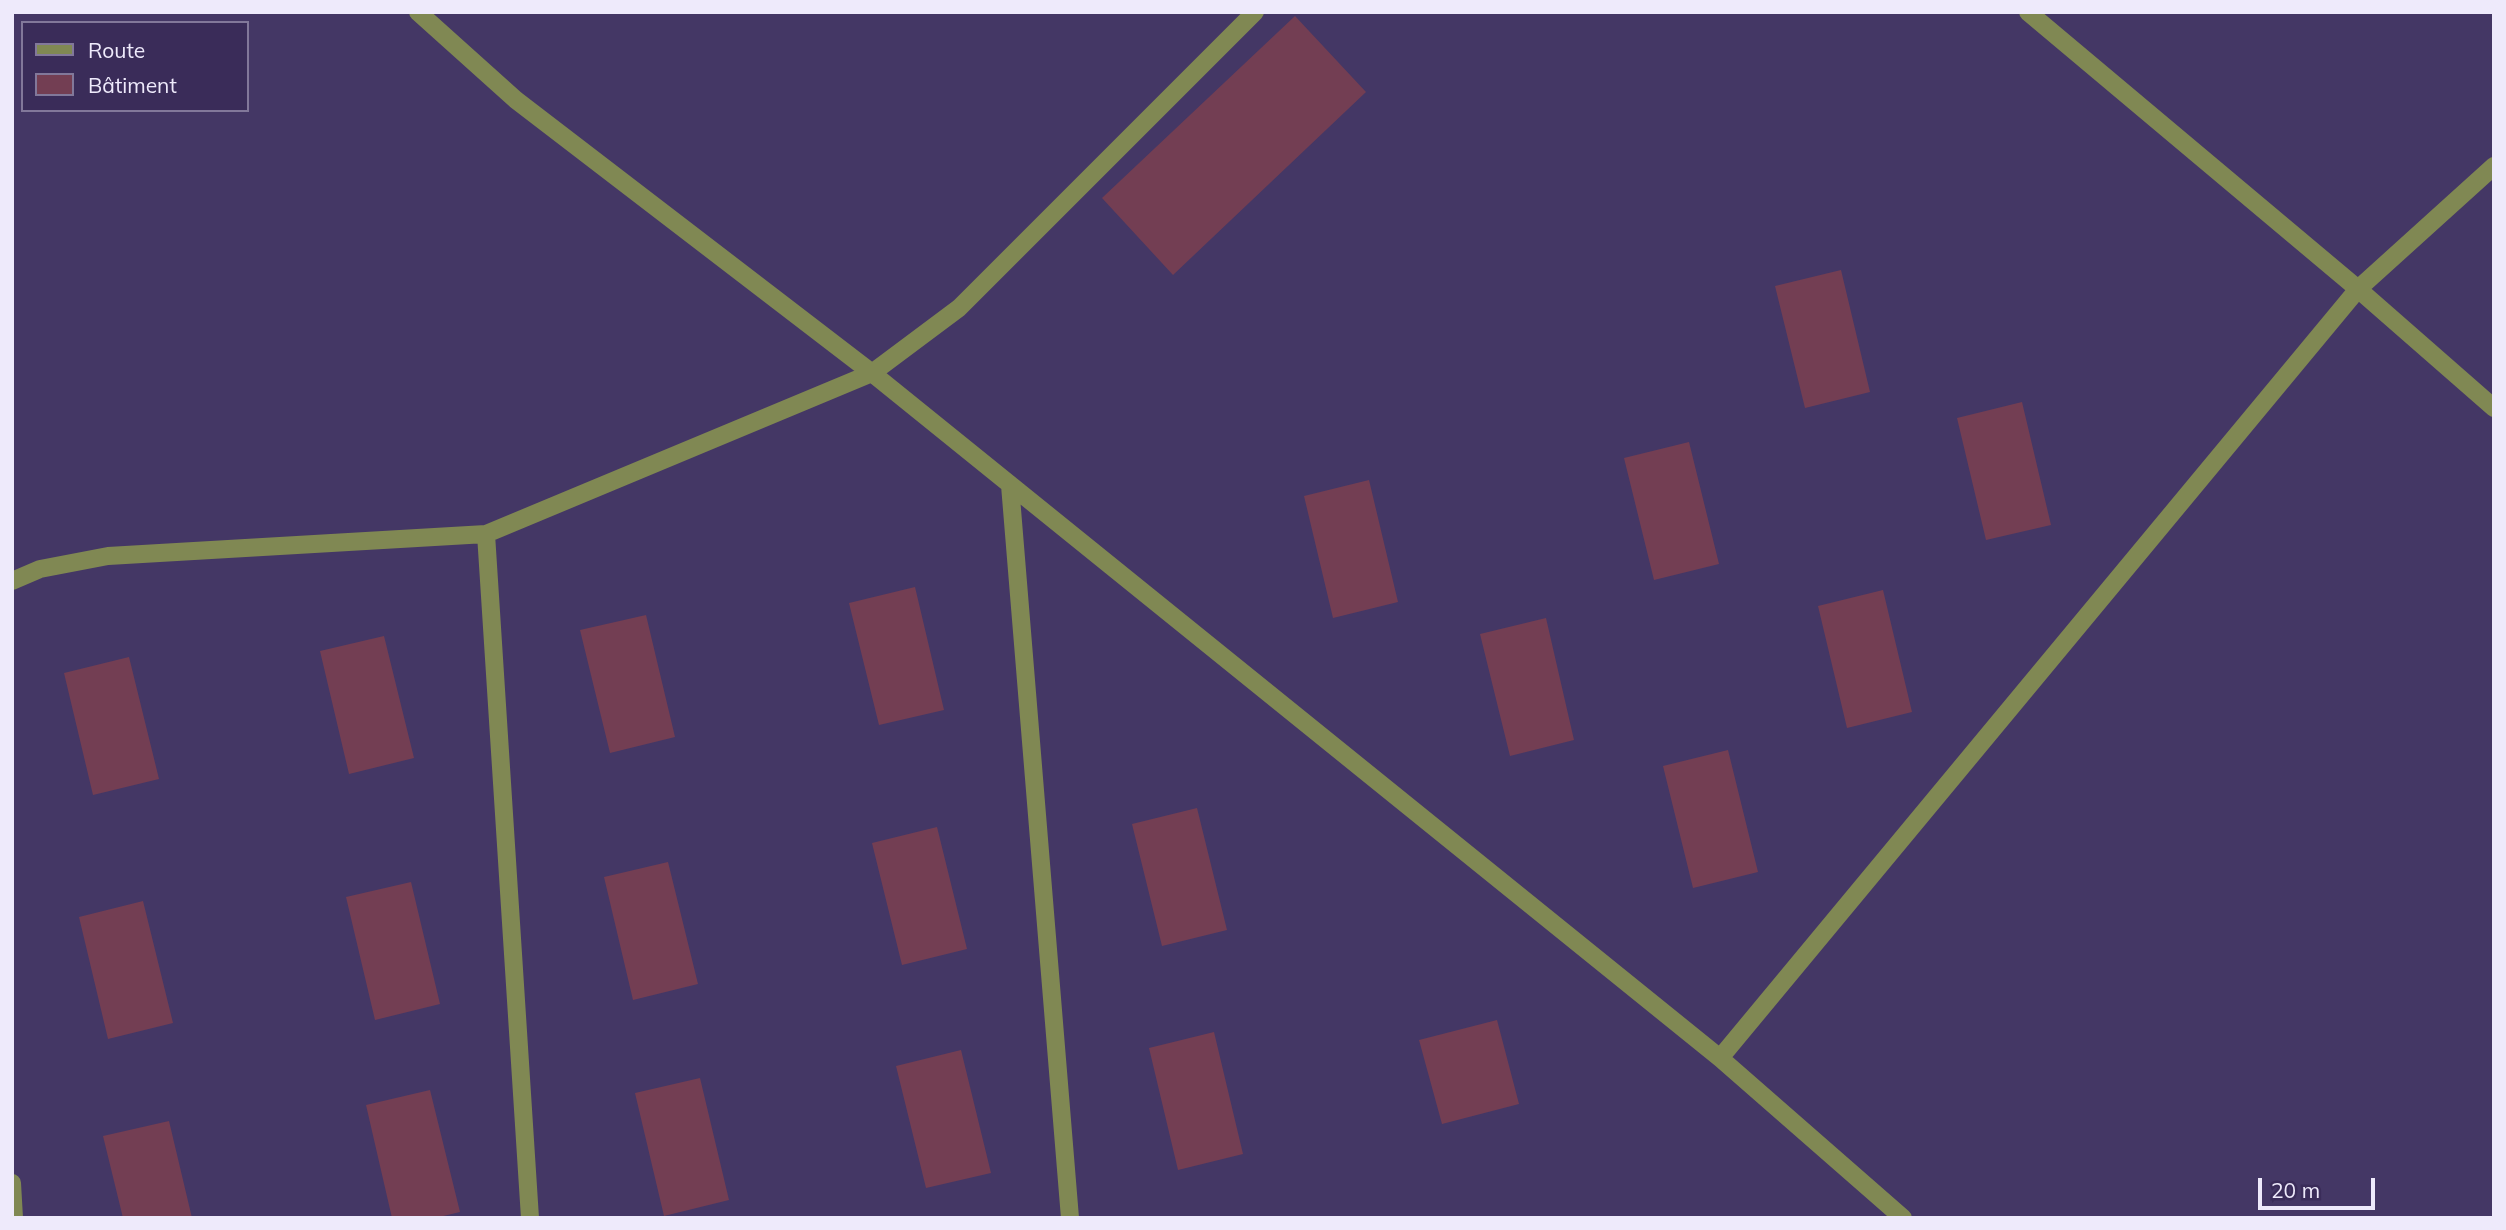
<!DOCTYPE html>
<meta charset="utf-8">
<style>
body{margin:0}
#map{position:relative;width:2506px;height:1230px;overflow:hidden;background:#443765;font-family:Mulish,sans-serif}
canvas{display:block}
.frame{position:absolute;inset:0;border:14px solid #eeeafb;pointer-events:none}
.legend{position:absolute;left:21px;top:21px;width:228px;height:91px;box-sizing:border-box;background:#3a2c59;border:2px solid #82789a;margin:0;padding:9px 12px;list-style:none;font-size:21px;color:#eeeafb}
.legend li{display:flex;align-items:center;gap:14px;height:35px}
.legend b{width:35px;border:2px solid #82789a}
.scale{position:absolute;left:2258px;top:1178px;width:117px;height:32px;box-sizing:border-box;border:4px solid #eeeafb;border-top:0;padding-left:9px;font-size:21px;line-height:24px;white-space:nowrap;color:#eeeafb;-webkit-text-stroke:5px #3a2c59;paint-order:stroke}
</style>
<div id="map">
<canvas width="2506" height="1230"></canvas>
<div class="frame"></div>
<ul class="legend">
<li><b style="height:9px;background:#808853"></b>Route</li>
<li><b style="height:19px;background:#733e53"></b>Bâtiment</li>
</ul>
<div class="scale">20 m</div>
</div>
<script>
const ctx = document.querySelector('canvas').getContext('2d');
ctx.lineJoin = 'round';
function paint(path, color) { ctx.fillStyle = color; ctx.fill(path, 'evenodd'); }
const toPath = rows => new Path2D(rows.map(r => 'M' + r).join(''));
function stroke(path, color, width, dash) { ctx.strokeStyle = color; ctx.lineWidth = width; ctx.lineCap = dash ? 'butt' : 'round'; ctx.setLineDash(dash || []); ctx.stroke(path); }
const building = toPath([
 [1295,16,1366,92,1173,275,1102,198],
 [1841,270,1870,392,1805,408,1775,286],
 [2022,402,2051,525,1986,540,1957,418],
 [1689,442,1719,564,1654,580,1624,458],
 [1369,480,1398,602,1333,618,1304,496],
 [915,587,944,710,879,725,849,603],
 [1883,590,1912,712,1847,728,1818,606],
 [646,615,675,737,610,753,580,630],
 [1546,618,1574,740,1510,756,1480,634],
 [384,636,414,758,349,774,320,651],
 [129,657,159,779,93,795,64,673],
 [1728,750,1758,872,1693,888,1663,766],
 [1197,808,1227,930,1162,946,1132,824],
 [937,827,967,949,902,965,872,843],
 [668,862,698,984,633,1000,604,877],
 [411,882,440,1004,375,1020,346,897],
 [143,901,173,1023,108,1039,79,917],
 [1497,1020,1519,1104,1442,1124,1419,1040],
 [1214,1032,1243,1154,1178,1170,1149,1048],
 [961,1050,991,1173,926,1188,896,1066],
 [700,1078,729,1200,664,1216,635,1093],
 [430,1090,460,1212,435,1218,392,1218,366,1105],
 [169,1121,192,1218,123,1218,103,1136]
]);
const minor = toPath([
 [418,12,516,100,872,373,1720,1058,1903,1218],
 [2028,12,2358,289,2494,408],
 [1010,485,1070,1218],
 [486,534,530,1218],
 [12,581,40,569,108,556,486,534,872,373,959,308,1255,12],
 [1720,1058,2358,289,2494,166],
 [12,1183,14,1218]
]);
paint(building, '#733e53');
stroke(minor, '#808853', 18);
</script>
